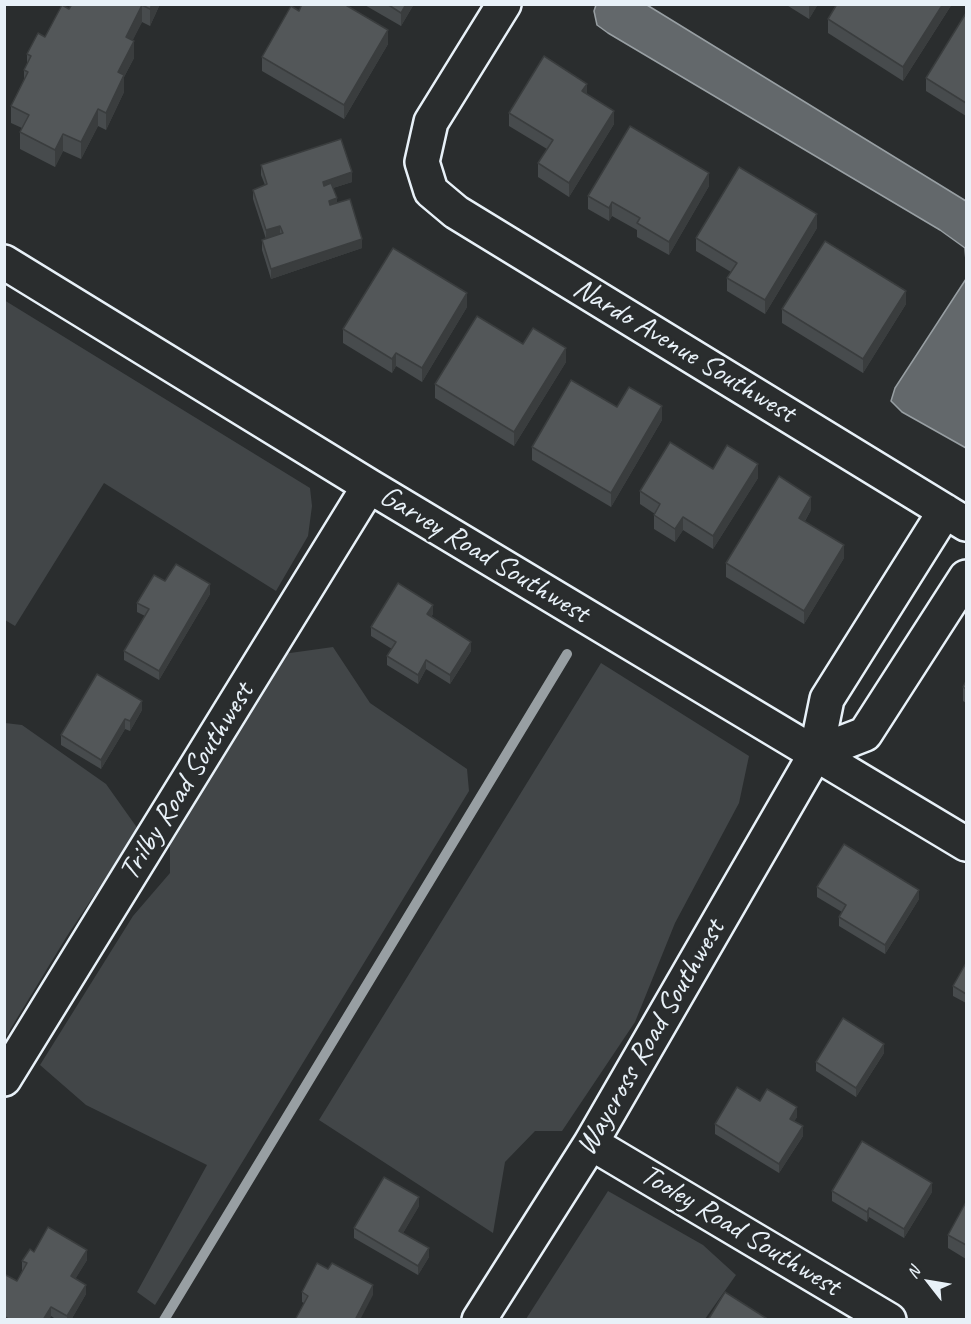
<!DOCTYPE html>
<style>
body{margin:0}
#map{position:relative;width:971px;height:1324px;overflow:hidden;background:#2a2d2e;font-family:Caveat,sans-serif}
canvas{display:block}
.frame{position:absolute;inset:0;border:6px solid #e8f1f8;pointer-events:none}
.north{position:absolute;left:899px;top:1252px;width:60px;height:60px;-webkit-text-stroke:4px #2a2d2e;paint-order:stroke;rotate:301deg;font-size:16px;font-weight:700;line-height:24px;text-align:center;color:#e8f1f8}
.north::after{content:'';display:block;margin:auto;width:21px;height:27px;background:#e8f1f8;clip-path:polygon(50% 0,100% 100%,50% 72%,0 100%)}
</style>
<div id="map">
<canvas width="971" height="1324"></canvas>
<div class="frame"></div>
<div class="north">N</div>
</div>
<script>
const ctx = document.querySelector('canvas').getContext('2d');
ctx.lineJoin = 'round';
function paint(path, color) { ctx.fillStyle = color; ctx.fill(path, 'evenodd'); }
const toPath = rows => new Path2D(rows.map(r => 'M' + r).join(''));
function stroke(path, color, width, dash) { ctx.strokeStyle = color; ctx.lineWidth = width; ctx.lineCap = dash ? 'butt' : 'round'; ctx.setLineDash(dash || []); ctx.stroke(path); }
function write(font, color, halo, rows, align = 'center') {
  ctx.font = font + ' Caveat,sans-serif'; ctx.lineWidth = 5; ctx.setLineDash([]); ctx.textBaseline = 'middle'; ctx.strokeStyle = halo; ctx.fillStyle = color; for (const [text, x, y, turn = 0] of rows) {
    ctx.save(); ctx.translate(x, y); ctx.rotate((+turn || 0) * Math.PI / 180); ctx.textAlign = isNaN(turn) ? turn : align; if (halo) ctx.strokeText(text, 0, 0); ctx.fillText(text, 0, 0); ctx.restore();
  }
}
const green = toPath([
 [4,300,310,488,312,506,308,536,276,591,104,483,15,626,5,620],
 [333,647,370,703,467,769,469,791,155,1305,137,1292,207,1165,86,1105,40,1065,133,916,170,873,170,838,283,654],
 [601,663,749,756,739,803,675,923,635,1022,562,1131,535,1131,505,1162,493,1233,319,1120],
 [5,723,22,725,106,784,138,829,67,936,5,1038],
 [608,1191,703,1245,736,1275,705,1319,526,1319]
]);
const water = toPath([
 [596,5,647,5,966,201,966,261,965,248,940,230,608,33,597,25,594,11,596,5],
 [966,279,966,448,902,412,891,401,895,388,966,279]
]);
const stream = toPath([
 [164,1320,567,654]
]);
const minor = toPath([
 [504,4,431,122,422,162,431,191,456,212,966,524],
 [4,262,369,486,966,844],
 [816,753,865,734,966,577],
 [4,1079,369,486],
 [591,1143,889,1320],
 [479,1320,591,1143,816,753,827,699,945,511]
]);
const wall = toPath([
 [160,4,150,26,142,22,132,41,134,58,124,77,124,92,106,130,98,126,81,159,63,151,55,167,20,149,20,132,22,128,11,123,11,106,24,80,24,70,27,64,27,54,45,37,69,9],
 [363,4,414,4,401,26],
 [785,4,818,4,809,19],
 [952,4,903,81,828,33,828,19],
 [299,11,388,44,344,119,262,71,262,57],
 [966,13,966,116,926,91,926,78],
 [587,95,614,124,569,197,538,177,538,163,547,149,509,126,509,113],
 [261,165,352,182,333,188,337,203,362,248,271,279,262,250,262,240,266,239,253,199,253,190,265,185,261,175],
 [709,186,669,255,637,237,637,230,612,216,609,221,588,209,588,196],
 [817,228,765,314,727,291,727,278,731,272,696,251,696,238],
 [906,304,863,373,782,323,782,309],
 [467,307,422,382,396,366,392,373,343,343,343,329],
 [523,344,566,362,514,446,435,398,435,384],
 [617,407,662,420,611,507,532,460,532,447],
 [713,469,758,478,713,549,683,530,675,542,654,529,654,515,655,514,640,504,640,491],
 [811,510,805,521,844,558,804,624,726,577,726,563],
 [165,581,210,594,159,680,124,660,124,651,145,616,137,612,137,603],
 [433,614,431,617,471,651,450,684,426,669,418,684,387,665,387,656,392,649,371,636,371,627],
 [966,681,966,703,963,701,963,687],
 [142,710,130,731,125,729,101,769,61,745,61,735],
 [817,887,919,899,885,954,839,926,839,917,842,912,817,897],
 [966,963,966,1003,953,996,953,986],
 [884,1053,856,1097,816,1071,816,1062],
 [760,1101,797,1117,794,1121,803,1136,779,1173,715,1134,715,1124],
 [832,1191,932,1192,904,1238,869,1217,867,1222,832,1201],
 [966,1202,966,1259,948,1248,948,1235],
 [419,1206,403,1233,429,1257,418,1275,354,1238,354,1228],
 [34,1252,87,1260,75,1279,86,1294,71,1320,57,1320,51,1316,49,1320,4,1320,4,1274,17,1281,22,1271,22,1261],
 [302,1292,373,1295,304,1303,302,1302]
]);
const shadedWall = toPath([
 [152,4,160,4,150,26,150,9],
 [406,4,414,4,401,26,401,13],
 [810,4,818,4,809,19,809,6],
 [943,4,952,4,903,81,903,67],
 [142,5,142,22,126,54,126,37],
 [388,30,388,44,344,119,344,105],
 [134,41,134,58,124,77,124,92,106,130,106,113,118,72],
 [587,84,587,97,582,91],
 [98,109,98,126,81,159,81,142],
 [614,111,614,124,569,197,569,183],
 [63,134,63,151,55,167,55,150],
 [352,172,352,182,323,191,323,182],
 [709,173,709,186,669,255,669,242],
 [337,198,337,208,329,210,329,201],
 [612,202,612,216,609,221,609,208],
 [817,214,817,228,765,314,765,300],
 [280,226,280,235,266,239,266,230],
 [362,239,362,248,271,279,271,269],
 [906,291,906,304,863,373,863,359],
 [467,293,467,307,422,382,422,368],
 [566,348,566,362,514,446,514,432],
 [396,353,396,366,392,373,392,359],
 [662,406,662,420,611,507,611,493],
 [758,464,758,478,713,549,713,536],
 [811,497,811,510,799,531,799,518],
 [683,517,683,530,675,542,675,529],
 [844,545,844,558,804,624,804,611],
 [210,584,210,594,159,680,159,671],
 [433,605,433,614,427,623,427,614],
 [471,642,471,651,450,684,450,675],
 [426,660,426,669,418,684,418,675],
 [142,701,142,710,130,731,130,721],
 [125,719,125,729,101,769,101,760],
 [919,890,919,899,885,954,885,945],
 [884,1044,884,1053,856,1097,856,1088],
 [797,1107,797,1117,790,1128,790,1119],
 [803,1126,803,1136,779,1173,779,1164],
 [932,1183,932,1192,904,1238,904,1229],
 [419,1197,419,1206,399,1240,399,1231],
 [869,1208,869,1217,867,1222,867,1212],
 [429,1248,429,1257,418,1275,418,1266],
 [87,1250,87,1260,71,1286,71,1276],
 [86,1285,86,1294,71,1320,67,1320,67,1316],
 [373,1285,373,1295,360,1320,355,1320],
 [51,1307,51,1316,49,1320,43,1320]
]);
const building = toPath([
 [72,4,152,4,150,9,142,5,126,37,134,41,118,72,124,75,106,113,98,109,81,142,63,134,55,150,20,132,29,115,11,106,28,72,24,70,31,56,27,54,38,33,45,37,62,5,69,9,72,4],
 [302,4,344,4,388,30,344,105,262,57,291,6,299,11,302,4],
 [387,4,406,4,401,13,387,4],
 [837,4,943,4,903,67,828,19,837,4],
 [966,13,966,103,926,78,966,13],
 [544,56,587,84,582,91,614,111,569,183,538,163,553,140,509,113,544,56],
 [630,126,709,173,669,242,637,223,640,218,612,202,609,208,588,196,630,126],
 [341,139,352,172,323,182,324,186,331,183,337,198,329,201,330,205,350,199,362,239,271,269,262,240,283,233,280,226,266,230,253,190,267,184,261,165,341,139],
 [739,167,817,214,765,300,727,278,737,263,696,238,739,167],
 [825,241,906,291,863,359,782,309,825,241],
 [393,248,467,293,422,368,396,353,392,359,343,329,393,248],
 [477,316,523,344,533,328,566,348,514,432,435,384,477,316],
 [571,380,617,407,629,387,662,406,611,493,532,447,571,380],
 [670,442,713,469,727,445,758,464,713,536,683,517,675,529,654,515,660,504,640,491,670,442],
 [779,476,811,497,799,518,844,545,804,611,726,563,779,476],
 [176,564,210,584,159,671,124,651,149,609,137,603,154,575,165,581,176,564],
 [398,583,433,605,427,614,471,642,450,675,426,660,418,675,387,656,396,642,371,627,398,583],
 [97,674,142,701,130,721,125,719,101,760,61,735,97,674],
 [966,681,966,689,963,687,966,681],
 [844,844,919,890,885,945,839,917,846,905,817,887,844,844],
 [966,963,966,994,953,986,966,963],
 [843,1018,884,1044,856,1088,816,1062,843,1018],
 [737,1087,760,1101,767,1089,797,1107,790,1119,803,1126,779,1164,715,1124,737,1087],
 [862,1141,932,1183,904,1229,869,1208,867,1212,832,1191,862,1141],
 [384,1177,419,1197,399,1231,429,1248,418,1266,354,1228,384,1177],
 [966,1202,966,1245,948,1235,966,1202],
 [48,1227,87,1250,71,1276,86,1285,67,1316,51,1307,43,1320,10,1320,4,1316,4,1274,17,1281,27,1263,22,1261,30,1249,34,1252,48,1227],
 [317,1263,328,1269,332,1263,373,1285,355,1320,295,1320,308,1296,302,1292,317,1263],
 [725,1292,769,1320,708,1320,725,1292]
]);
const streetNames = [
 ["Nardo Avenue Southwest",684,351,31],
 ["Garvey Road Southwest",484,555,31],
 ["Trilby Road Southwest",187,782,-58],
 ["Waycross Road Southwest",651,1038,-60],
 ["Tooley Road Southwest",740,1231,31]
];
paint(green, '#424648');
paint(water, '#63686b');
stroke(water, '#989fa3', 1.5);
stroke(stream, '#989fa3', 10);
stroke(minor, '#e8f1f8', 38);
stroke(minor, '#2a2d2e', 33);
paint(wall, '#474b4d');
paint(shadedWall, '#3a3d3e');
paint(building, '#535759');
stroke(building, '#3a3d3e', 1.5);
write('30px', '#e8f1f8', '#2a2d2e', streetNames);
</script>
